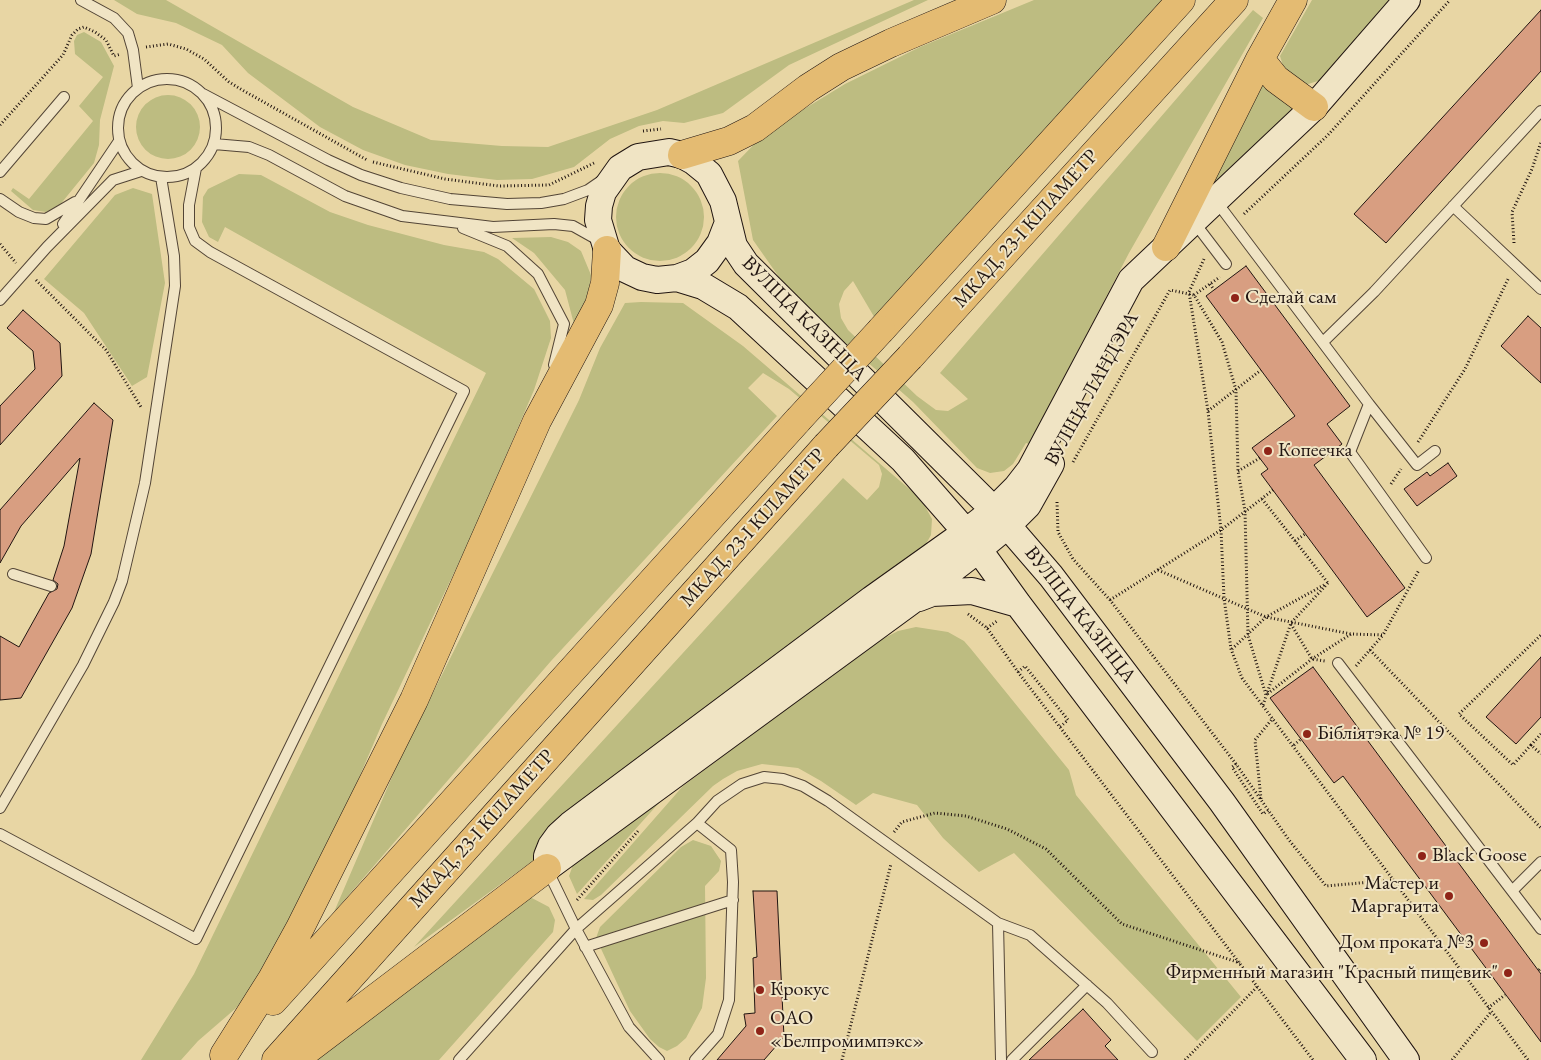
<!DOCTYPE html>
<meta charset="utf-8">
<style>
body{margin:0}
canvas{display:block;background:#e8d6a4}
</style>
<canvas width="1541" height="1060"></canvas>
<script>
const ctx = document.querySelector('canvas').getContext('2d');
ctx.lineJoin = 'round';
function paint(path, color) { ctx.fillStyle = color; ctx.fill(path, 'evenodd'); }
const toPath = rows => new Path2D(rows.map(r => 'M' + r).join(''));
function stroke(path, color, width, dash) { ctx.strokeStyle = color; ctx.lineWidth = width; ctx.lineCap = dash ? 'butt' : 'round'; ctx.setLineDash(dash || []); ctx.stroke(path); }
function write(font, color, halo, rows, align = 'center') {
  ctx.font = font + ' "EB Garamond",serif'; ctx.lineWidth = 4; ctx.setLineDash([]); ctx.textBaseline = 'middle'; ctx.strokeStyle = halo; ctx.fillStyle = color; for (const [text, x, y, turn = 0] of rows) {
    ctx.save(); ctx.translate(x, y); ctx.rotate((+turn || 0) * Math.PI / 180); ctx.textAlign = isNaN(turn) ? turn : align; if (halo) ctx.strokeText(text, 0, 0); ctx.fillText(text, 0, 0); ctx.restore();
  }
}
const green = toPath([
 [114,0,166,0,353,107,431,140,502,146,548,147,657,110,914,0,928,0,789,65,723,113,684,123,663,121,639,126,610,139,574,167,532,179,497,180,448,174,405,165,363,150,320,127,248,73,222,45,176,23,137,14],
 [1034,0,1163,0,876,320,853,281,844,291,839,304,841,318,848,330,917,396,936,410,948,411,968,399,940,373,1253,10,1263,18,1129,253,1029,444,1026,443,1013,464,1004,471,990,473,977,468,913,402,793,297,753,240,738,161,765,133,845,84,920,47],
 [1312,0,1389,0,1321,80,1305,85,1286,75,1280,56],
 [84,32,101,42,114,66,100,120,99,145,94,163,59,206,46,212,33,210,11,191,13,188,29,199,93,121,79,106,103,77,75,54,74,41,77,35],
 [1265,79,1272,93,1296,111,1214,187,1209,180],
 '136 127a32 32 0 1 1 64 0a32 32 0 1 1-64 0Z',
 '616 217a44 44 0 1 1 88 0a44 44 0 1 1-88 0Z',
 [239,174,261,175,330,212,368,225,444,245,484,252,498,259,534,289,550,321,551,338,534,390,472,535,382,724,313,885,257,983,235,1009,198,1041,181,1060,141,1060,194,974,486,373,225,227,218,242,209,237,202,222,203,197,208,189],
 [133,188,152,194,165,283,147,377,132,386,84,313,44,279,115,195],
 [551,237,568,242,581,251,591,275,586,314,574,324,565,290,534,253,512,238],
 [641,302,683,303,743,346,921,499,932,519,931,535,922,551,538,857,414,947,843,478,867,500,879,487,882,474,879,465,789,389,763,373,748,388,777,416,551,661,334,912,398,763,579,400,600,348,625,303],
 [916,627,948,632,964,641,971,649,1069,770,1076,795,1241,997,1197,1041,1014,853,979,872,943,838,917,805,873,793,856,805,821,781,798,768,762,764,737,771,723,779,713,786,601,895,593,900,584,899,683,786,875,643,898,631],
 [668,793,577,894,569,876,573,865],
 [693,840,711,846,721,861,719,871,705,886,706,978,702,1008,686,1038,677,1046,667,1051,659,1047,650,1039,630,1011,596,938,600,927,681,847],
 [530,897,549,907,555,920,553,932,439,1060,317,1060]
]);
const building = toPath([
 [1541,10,1541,71,1386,243,1354,214,1541,10],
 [1246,266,1350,406,1327,424,1342,444,1314,465,1405,588,1367,617,1261,474,1268,469,1252,448,1295,416,1206,296,1246,266],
 [23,310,60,343,62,376,0,445,0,406,35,369,33,351,7,328,23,310],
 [1528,316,1541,328,1541,383,1501,346,1528,316],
 [94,403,113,420,91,554,72,608,21,698,0,700,0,636,19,647,49,593,57,589,58,584,53,580,64,546,80,458,21,526,0,563,0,510,94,403],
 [1448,463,1457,476,1417,506,1404,489,1427,472,1430,476,1448,463],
 [1541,657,1541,717,1516,744,1486,717,1541,657],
 [1313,667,1541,974,1541,1042,1343,776,1334,783,1270,698,1313,667],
 [753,891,777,891,784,1037,764,1060,717,1060,746,1026,744,1014,755,1013,753,958,757,957,753,891],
 [1083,1009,1111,1040,1105,1046,1118,1060,1029,1060,1083,1009]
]);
const path = toPath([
 [146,47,168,44,186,49,204,59,229,82,244,91,367,160],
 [0,125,63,55,72,35,78,29,84,27,95,32,106,40,114,56,121,54],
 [643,131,661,129],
 [373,162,445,179,499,186,549,185,594,163],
 [1244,214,1328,135,1450,0],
 [1514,243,1512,212,1532,169,1541,142],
 [0,244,16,263],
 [1204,259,1189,292,1208,411,1221,530,1224,598,1231,649,1242,678,1528,1060],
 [36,280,106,350,141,407],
 [1210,284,1214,290],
 [1194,295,1220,277],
 [1208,411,1261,370],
 [1418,442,1465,369,1509,277],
 [1073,462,1170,290,1194,295,1222,342,1236,390,1238,471,1245,511,1248,635,1266,695,1312,659,1351,634],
 [1238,471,1260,458],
 [1391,484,1401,469],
 [1262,499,1328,583],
 [1057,502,1058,532,1073,559,1110,600,1236,764,1289,840,1326,886,1394,880],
 [1295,541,1305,534],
 [1158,570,1266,617,1351,634,1383,635,1419,570],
 [1110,600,1221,530,1273,490],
 [968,614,987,628,1018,672,1313,1060],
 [1291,624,1312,659,1325,661],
 [987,628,997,621],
 [1232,649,1266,617,1324,585],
 [1370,650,1541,828],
 [1356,666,1383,635],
 [1018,672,1025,666,1068,720,1060,727],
 [1263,705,1291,623,1328,583],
 [1541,734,1531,745,1541,754],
 [1294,745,1301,739],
 [1531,745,1513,765,1459,714,1541,635],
 [1236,764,1232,767,1263,814,1269,810],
 [1261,799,1255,740,1273,718],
 [894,832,902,822,935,813,966,816,1007,829,1046,849,1122,924,1240,963],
 [577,900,639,830],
 [1539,970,1541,968],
 [1488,1008,1505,995],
 [842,1060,891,864],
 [1185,1060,1258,986],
 [1452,1060,1491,1012]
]);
const lane = toPath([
 [81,0,114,18,128,33,133,50,138,88],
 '118 128a49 49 0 1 1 98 0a49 49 0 1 1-98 0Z',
 [203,94,328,160,361,175,401,188,450,199,507,204,541,203,564,199,588,190,601,181],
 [214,144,249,147,269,155,345,196,402,216,493,227,554,224,573,226,598,240],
 [0,172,64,97],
 [0,199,19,212,34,218,46,219,75,202],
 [1216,201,1369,404,1350,452,1426,558],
 [1453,206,1541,289],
 [1194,222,1226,264],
 [63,224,119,141],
 [463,228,507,246,538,274,564,324,554,365],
 [0,300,47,247,113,180,141,171],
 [1323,342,1374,292,1541,111],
 [1369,404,1417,465,1435,451],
 [13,574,51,586],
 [1338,663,1541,929],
 [0,808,83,665,114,602,122,581,145,483,175,286,174,256,161,177],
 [0,834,196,939,464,391,210,252,195,241,189,227,189,205,196,168],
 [547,869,576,929,697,823,717,801,742,784,764,777,783,779,803,786,828,801,998,923,1030,935,1107,1003,1152,1052],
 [1512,891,1541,862],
 [998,923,1001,1060],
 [585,947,733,900],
 [459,1060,576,929,629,1027,659,1060],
 [695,1060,718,1034,729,1000,733,882,731,850,697,823],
 [1012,1060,1087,985]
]);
const secondary = toPath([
 [677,278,693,272,707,261,720,243,727,225],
 [919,598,932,593,972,591,1018,604],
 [547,868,547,856,551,846,559,835,570,825,872,599,966,532,994,510,1016,488,1030,470,1131,280,1314,107,1407,0],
 [547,868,913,600,979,549,1008,525,1028,505,1051,464],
 [1363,1060,1018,604,966,532,903,460,738,307,703,286,677,278,657,280,642,277,625,269,607,250,598,220,599,206,603,192,620,168,638,157,669,152,682,155,693,161,709,174,723,201,734,246,746,264,994,510,1051,576,1222,802,1406,1060]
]);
const highway = toPath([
 [1260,59,1276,79,1314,107],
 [682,155,729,141,755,128,808,88,841,67,891,43,992,0],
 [1166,247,1260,59,1293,0],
 [881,330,1181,0],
 [910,357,1234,0],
 [273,1001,798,420],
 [224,1055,272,979,300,928,414,700,537,421,599,305,605,283,607,250],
 [276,1060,826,446],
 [294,1060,547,868]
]);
const highwayBridge = toPath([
 [798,420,881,330],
 [826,446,910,357]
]);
const markers = [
 [1235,298,5,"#8f2418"],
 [1268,451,5,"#8f2418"],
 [1307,734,5,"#8f2418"],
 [1422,856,5,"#8f2418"],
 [1449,896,5,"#8f2418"],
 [1484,943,5,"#8f2418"],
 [1508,973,5,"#8f2418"],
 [760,990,5,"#8f2418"],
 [760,1031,5,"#8f2418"]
];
const streetNames = [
 ["МКАД, 23-І КІЛАМЕТР",1026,229,-48],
 ["ВУЛІЦА КАЗІНЦА",804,319,45],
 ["ВУЛІЦА ЛАНДЭРА",1092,389,-61],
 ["МКАД, 23-І КІЛАМЕТР",753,528,-48],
 ["ВУЛІЦА КАЗІНЦА",1080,615,52],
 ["МКАД, 23-І КІЛАМЕТР",482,829,-48]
];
const poiNames = [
 ["Сделай сам",1245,298],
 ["Копеечка",1278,451],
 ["Бібліятэка № 19",1317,734],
 ["Black Goose",1432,856],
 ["Мастер и",1439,884,"right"],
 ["Маргарита",1439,907,"right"],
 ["Дом проката №3",1474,943,"right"],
 ["Фирменный магазин \"Красный пищевик\"",1498,973,"right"],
 ["Крокус",770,990],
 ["ОАО",770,1019],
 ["«Белпромимпэкс»",770,1042]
];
paint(green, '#bdbc81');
paint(building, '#d89e81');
stroke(building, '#211511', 1);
stroke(lane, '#534536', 12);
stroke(secondary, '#211511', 28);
stroke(highway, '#211511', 29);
stroke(path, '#211511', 3, [1, 2.5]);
stroke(lane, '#f0e4c4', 10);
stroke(secondary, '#f0e4c4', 26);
stroke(highway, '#e4bb72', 28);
stroke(highwayBridge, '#211511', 29, []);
stroke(highwayBridge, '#e4bb72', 28);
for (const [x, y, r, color] of markers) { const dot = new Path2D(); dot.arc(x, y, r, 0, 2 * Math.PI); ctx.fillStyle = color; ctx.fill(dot); stroke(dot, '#f0e4c4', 2); }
write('20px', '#211511', '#f0e4c4', streetNames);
write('20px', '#211511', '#f0e4c4', poiNames, 'left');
</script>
